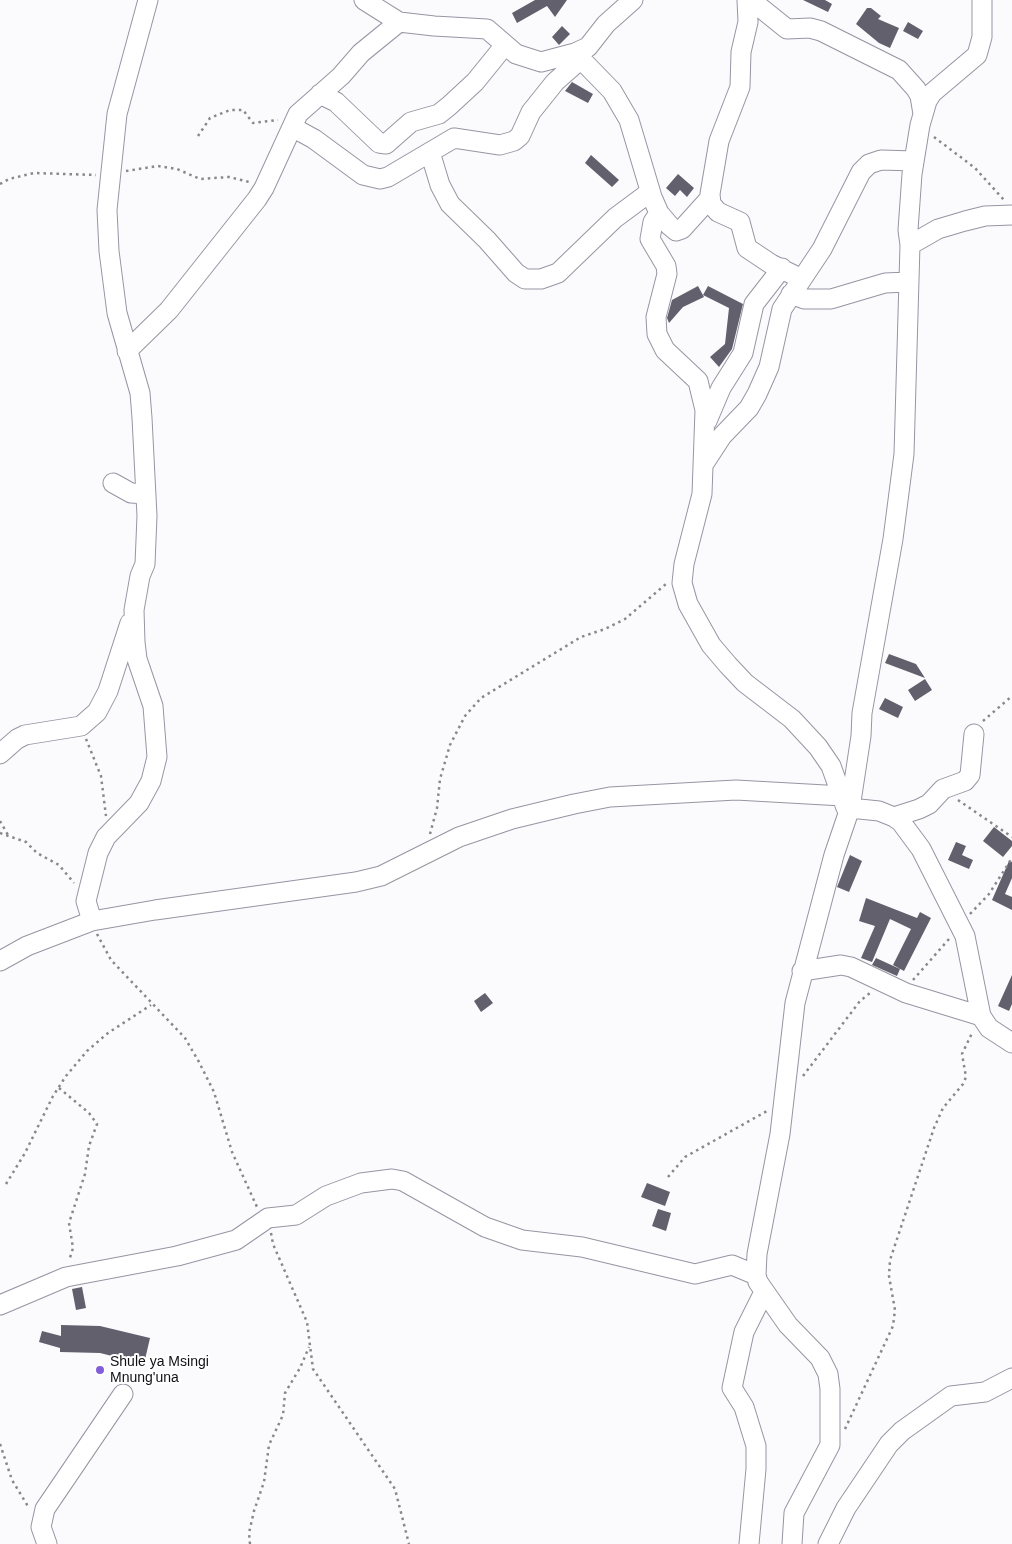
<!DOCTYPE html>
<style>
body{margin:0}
canvas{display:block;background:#fbfafd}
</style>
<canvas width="1012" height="1544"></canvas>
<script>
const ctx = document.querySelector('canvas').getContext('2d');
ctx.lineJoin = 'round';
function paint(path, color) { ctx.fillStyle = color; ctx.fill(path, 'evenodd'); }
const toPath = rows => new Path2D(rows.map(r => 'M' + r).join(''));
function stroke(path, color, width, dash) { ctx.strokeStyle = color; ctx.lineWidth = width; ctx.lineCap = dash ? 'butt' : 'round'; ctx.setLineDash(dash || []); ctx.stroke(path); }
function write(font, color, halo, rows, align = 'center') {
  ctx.font = font + ' Helvetica,sans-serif'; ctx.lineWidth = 4; ctx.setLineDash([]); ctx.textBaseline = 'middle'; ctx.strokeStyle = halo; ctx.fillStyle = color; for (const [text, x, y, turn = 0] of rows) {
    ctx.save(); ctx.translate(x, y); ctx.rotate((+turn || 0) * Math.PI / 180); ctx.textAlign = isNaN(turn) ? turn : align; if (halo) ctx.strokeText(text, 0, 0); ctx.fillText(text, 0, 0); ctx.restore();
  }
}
const building = toPath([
 [535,0,567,0,555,17,547,6,517,23,512,13],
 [803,0,825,0,832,4,828,12],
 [867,8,871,8,881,16,878,19,899,28,890,48,879,43,856,24],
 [908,22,923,31,918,39,903,31],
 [562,26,570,34,559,45,552,37],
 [572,82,593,94,588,103,565,91],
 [591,155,619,180,612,187,585,163],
 [678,174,694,188,687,197,680,190,675,196,666,188],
 [698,286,704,297,683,307,669,323,667,318,672,300],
 [708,286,743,304,732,349,719,367,710,357,725,344,729,308,703,295],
 [889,654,916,664,925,678,885,663],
 [925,679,932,690,915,701,908,690],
 [885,698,903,707,898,718,879,709],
 [994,827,1012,841,1012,846,1003,857,983,841],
 [956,842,966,846,962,855,973,860,969,869,948,860],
 [850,855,862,861,849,892,837,887],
 [1009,861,1012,862,1012,878,1005,894,1012,897,1012,910,992,900],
 [866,898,917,918,920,912,931,918,904,971,893,965,911,929,890,919,872,962,861,958,875,926,859,921],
 [876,958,900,969,897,976,872,965],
 [1012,975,1012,1004,1009,1011,998,1006],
 [485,993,493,1003,481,1012,474,1001],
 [647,1183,670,1192,665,1206,641,1197],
 [658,1209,671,1213,666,1231,652,1226],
 [82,1287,86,1308,76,1310,72,1289],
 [61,1325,100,1326,150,1338,144,1364,100,1353,60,1352,60,1348,39,1342,42,1331,61,1336]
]);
const path = toPath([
 [198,136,210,118,230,110,243,110,253,123,278,120],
 [934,137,975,168,1004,200],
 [126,171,158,166,177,169,200,179,229,177,249,182],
 [0,184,9,179,34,173,96,175],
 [983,721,1012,696],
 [86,739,101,776,106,816],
 [958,800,1012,837],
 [0,821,8,835],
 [0,833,26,842,37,853,59,865,74,883],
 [430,834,437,808,440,779,450,745,465,716,481,698,581,637,605,629,625,619,666,584],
 [970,914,989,894,1012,858],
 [97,934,111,960,185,1038,199,1062,214,1092,232,1152,257,1207],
 [913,980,949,939],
 [803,1076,860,1001,870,993],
 [59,1088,89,1113,97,1124,89,1146,85,1174,69,1223,73,1248,69,1261],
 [668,1177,685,1157,767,1111],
 [6,1184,25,1153,53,1096,66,1076,87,1051,108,1033,151,1005],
 [271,1233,273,1244,307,1322,313,1369,395,1489,409,1544],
 [845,1429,893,1326,895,1310,889,1276,890,1260,934,1128,943,1108,963,1084,966,1077,962,1054,973,1031],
 [0,1444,12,1480,29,1508],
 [250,1544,249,1533,254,1511,264,1482,269,1445,283,1415,285,1393,300,1368,309,1347]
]);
const minor = toPath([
 [364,0,399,22,434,26,487,29,516,54,541,62,575,53,588,47,606,24,633,0],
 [747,0,748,22,741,52,740,87,719,141,710,194,711,204,718,212,740,222,747,248,771,264,802,279],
 [751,0,787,29,810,28,821,31,899,70,916,89,920,96,923,114],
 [575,53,612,91,629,120,652,197,659,213,670,226,676,231,682,229,710,198],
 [320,94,336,102,379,143,386,144,411,122,439,114,449,106,475,82,505,45],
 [292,127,314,139,363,175,380,179,388,177,454,138,500,145,514,141,520,136,531,112,555,82,581,59],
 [430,152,440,185,450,204,487,240,516,273,525,279,541,279,558,273,615,218,650,192],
 [659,213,653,222,650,239,666,266,667,274,656,317,657,334,665,350,698,381,705,410,702,494,684,564,682,583,688,604,711,645,728,665,745,683,792,719,818,747,831,766,846,808],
 [910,245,938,229,965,221,985,216,1012,215],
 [791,294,804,299,831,299,885,283,908,282],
 [127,351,169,310,257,199,264,188,298,114,341,76,361,53,399,22],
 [707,421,721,388,743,353,754,304,782,268],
 [703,465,722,436,749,408,757,394,769,367,782,309,822,249,861,172,869,164,881,160,914,161],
 [113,483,131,493,146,494],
 [0,754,17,739,25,735,81,726,97,712,108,691,130,623],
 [894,817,919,809,929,804,943,789,965,781,970,775,974,734],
 [92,921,86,901,98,853,106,837,139,803,151,781,157,757,153,706,137,659,135,642,134,610,140,576,145,564,147,516,142,418,140,393,117,313,109,251,107,210,117,114,148,0],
 [0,961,27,946,92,921,155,910,356,882,381,876,459,837,512,819,574,804,610,797,736,790,843,796,850,808,879,811,894,817,901,822,921,849,965,936,981,1016,989,1028,1012,1043],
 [802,971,841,965,851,967,906,993,981,1016],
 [0,1305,66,1277,177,1256,236,1240,268,1218,296,1215,326,1196,361,1183,392,1179,403,1181,485,1227,522,1240,582,1247,695,1274,732,1265,756,1275],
 [47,1544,41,1527,45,1509,123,1394],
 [749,1544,756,1469,756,1446,744,1407,732,1388,744,1332,764,1292],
 [792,1544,794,1513,830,1445,830,1389,828,1374,820,1358,788,1325,758,1282,756,1275,757,1254,780,1134,795,1003,834,855,850,808,861,736,862,713,893,539,904,454,910,245,908,230,912,174,920,125,927,101,932,93,977,55,982,37,982,0],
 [828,1544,846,1508,889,1444,902,1431,951,1396,985,1392,1012,1378]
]);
const markers = [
 [100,1370,5,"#815ed9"]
];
const poiNames = [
 ["Shule ya Msingi",110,1362],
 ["Mnung'una",110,1378]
];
paint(building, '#63606d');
stroke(minor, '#9795a3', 21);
stroke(path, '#88878b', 2.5, [2.5, 4]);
stroke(minor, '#fff', 19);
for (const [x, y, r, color] of markers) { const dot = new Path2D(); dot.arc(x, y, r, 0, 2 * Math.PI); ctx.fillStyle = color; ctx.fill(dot); stroke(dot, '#fff', 2); }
write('14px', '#100f14', '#fff', poiNames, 'left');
</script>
